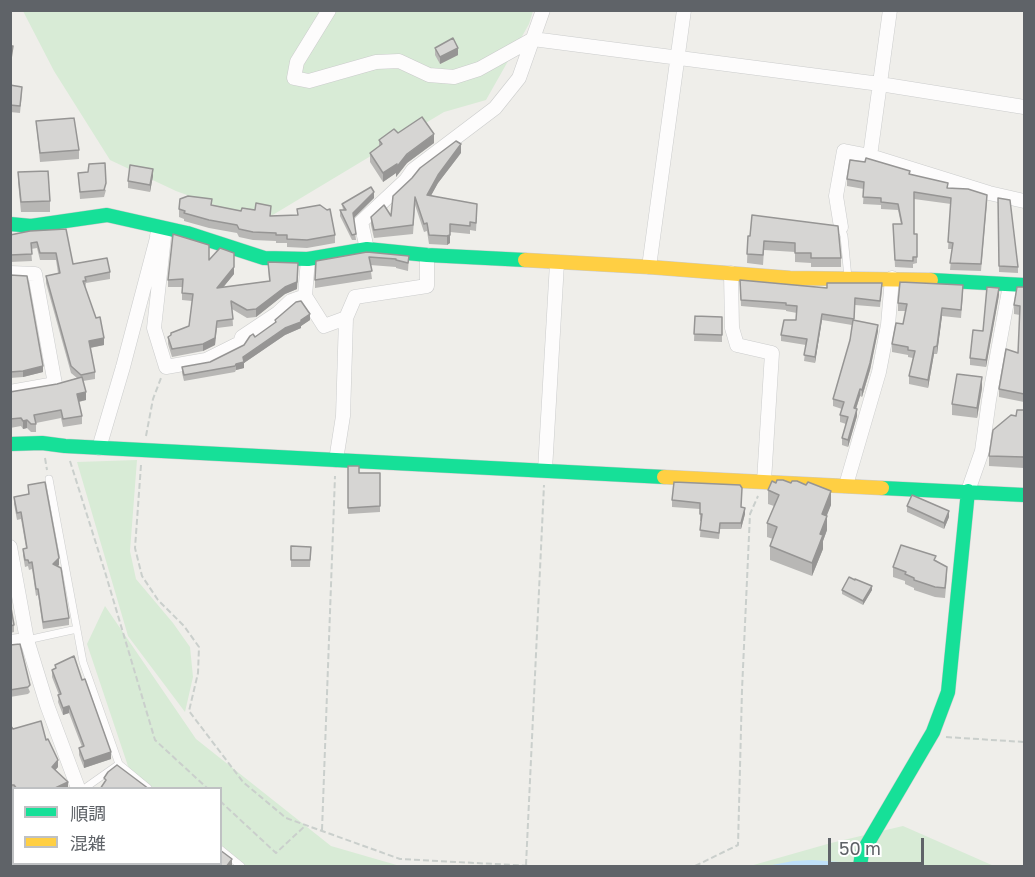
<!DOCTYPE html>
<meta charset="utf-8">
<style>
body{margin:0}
#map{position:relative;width:1035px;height:877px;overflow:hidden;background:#efeeea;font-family:"Golos Text","Noto Sans JP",sans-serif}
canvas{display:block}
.frame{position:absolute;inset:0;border:12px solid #5f6368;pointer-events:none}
.legend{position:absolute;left:12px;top:787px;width:210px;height:78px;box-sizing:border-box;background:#fff;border:2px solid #bfc1c3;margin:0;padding:8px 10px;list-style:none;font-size:18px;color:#5f6368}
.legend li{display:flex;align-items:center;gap:12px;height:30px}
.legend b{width:30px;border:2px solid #bfc1c3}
.scale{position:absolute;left:828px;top:838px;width:96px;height:27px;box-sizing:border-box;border:3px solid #5f6368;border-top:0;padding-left:8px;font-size:18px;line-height:21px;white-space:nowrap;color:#5f6368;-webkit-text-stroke:4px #fff;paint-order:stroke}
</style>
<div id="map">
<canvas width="1035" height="877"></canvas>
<div class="frame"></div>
<ul class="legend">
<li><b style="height:8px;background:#16e098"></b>順調</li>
<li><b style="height:8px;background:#ffcf43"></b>混雑</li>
</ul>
<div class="scale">50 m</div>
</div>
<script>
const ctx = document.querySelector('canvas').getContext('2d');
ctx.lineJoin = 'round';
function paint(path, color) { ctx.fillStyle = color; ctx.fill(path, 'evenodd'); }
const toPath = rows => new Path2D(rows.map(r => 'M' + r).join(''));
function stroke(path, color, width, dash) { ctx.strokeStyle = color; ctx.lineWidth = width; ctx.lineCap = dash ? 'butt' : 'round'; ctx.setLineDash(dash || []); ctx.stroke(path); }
const green = toPath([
 [23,11,533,11,529,24,486,100,444,112,261,222,176,191,110,160,54,71],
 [137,460,130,551,136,579,173,623,190,647,193,677,185,712,128,636,77,462],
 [105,606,196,739,331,846,400,866,245,866,221,846,220,788,148,788,131,775,87,644],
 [903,826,994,866,750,866,831,843]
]);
const water = toPath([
 [812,860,840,862,841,866,767,866,793,861]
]);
const path = toPath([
 [146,436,153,399,161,378],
 [45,458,47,470],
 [70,461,105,572,155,740,207,788],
 [141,465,135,548,142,576,158,600,184,626,199,647,198,673,189,711,243,782,286,818,400,859,532,866],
 [946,737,1024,742],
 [220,801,276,853,306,825],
 [322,830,335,476],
 [526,865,544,485],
 [695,866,738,845,742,690,750,514,758,496]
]);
const lane = toPath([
 [841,227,844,236,848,278],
 [49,479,83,662,119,764,148,788],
 [27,640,77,629],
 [85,788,119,764],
 [220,849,241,866]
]);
const street = toPath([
 [329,10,297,62,294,78,309,81,376,62,399,61,429,75,454,77,479,69,533,39,880,84,1024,107],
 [890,10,870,156,989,193,1024,201],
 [841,227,836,196,844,151,870,156],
 [157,236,164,237,154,328,166,367,206,360,240,343,242,337,278,313,291,301,305,296],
 [367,249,361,222,406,180,413,170,495,108,519,78,543,10],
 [308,259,305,296,324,326,346,318],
 [649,267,684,10],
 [10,273,35,274,55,384,10,392],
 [731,273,732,328,737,345,772,353,764,481],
 [99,448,123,367,157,238],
 [336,460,343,416,346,318,355,297,427,286,427,255],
 [545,470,557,263],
 [846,485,879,372,888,325,892,278],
 [968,491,982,451,989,400,1010,285],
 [10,547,27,640,47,705,78,788],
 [10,642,27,640],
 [10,800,14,805],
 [33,864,35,866],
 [174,864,178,866],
 [13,866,16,864]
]);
const fast = toPath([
 [10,224,31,226,107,215,187,233,264,258,308,259,367,249,427,255,525,260],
 [931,280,1024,285],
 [10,444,42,443,65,446,664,477],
 [882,488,1024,495],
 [860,866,862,853,933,732,948,692,968,491]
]);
const slow = toPath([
 [525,260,649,267,790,278,931,280],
 [664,477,882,488]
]);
const wall = toPath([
 [435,48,458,55,440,64,435,55],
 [10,85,22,93,20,113,10,112],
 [36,121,79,150,79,159,40,162],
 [398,133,434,143,407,163,396,177,396,173,383,182,370,162,370,153,379,147,379,140],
 [461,153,438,183,431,195,477,212,476,231,470,230,470,234,450,232,450,243,447,245,429,244,427,231,424,232,415,205,413,234,374,238,371,225,371,217,391,216],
 [18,172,50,201,50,212,21,212,18,182],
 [78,173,106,190,104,197,80,199],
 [909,174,987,202,981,271,950,270,952,249,948,249,951,204,914,199,914,234,917,234,917,263,913,264,913,268,895,267,893,224,901,224,898,210,881,209,881,205,863,204,864,189,847,186,847,179],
 [153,176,150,192,128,188,128,181],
 [374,198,353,218,356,240,352,240,340,216,340,210,343,210,342,204],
 [998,198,1018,267,1018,273,999,272],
 [212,205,241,211,271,216,297,215,297,209,335,235,335,243,307,248,287,247,287,243,276,243,276,241,253,240,239,237,237,233,209,228,184,221,184,219,179,217,179,209],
 [752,215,841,258,841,267,811,267,811,263,795,262,795,252,764,250,763,265,747,263,748,236,750,236],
 [30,231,73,264,110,272,110,279,86,283,85,288,104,345,90,348,95,372,95,379,83,381,86,400,79,402,82,416,82,424,63,427,61,418,36,423,36,432,31,432,27,428,23,429,21,426,10,428,10,392,57,384,77,378,71,373,46,283,46,276,58,273,56,260,40,260,37,248,31,249,32,261,10,262,10,235],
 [367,252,409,256,408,271,396,268,396,267,370,265,372,279,315,288,315,280],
 [234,253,234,274,223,287,269,281,268,262,298,270,297,289,285,294,256,317,247,318,232,309,233,326,217,328,215,345,203,351,172,357,168,344,168,337,189,326,192,301,182,300,182,287,168,287,168,280,209,260],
 [10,275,43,372,23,377,10,378],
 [740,280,827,288,882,289,880,307,855,305,854,320,878,331,870,370,862,397,860,396,856,409,857,416,848,447,842,445,842,438,846,424,840,422,840,415,842,409,833,406,833,399,850,340,852,325,822,320,815,363,804,361,806,345,781,341,781,335,796,320,797,313,786,311,786,310,741,306],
 [1024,287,1024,402,999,397,999,389,1018,353,1020,315,1014,314,1014,305],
 [963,293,961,318,942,316,937,354,934,354,928,388,909,384,909,376,913,358,908,357,908,355,892,352,892,344,903,324,906,311,898,311,898,303],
 [999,295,986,367,970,365,970,358],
 [695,316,722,317,722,342,694,341],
 [275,320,310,320,301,326,301,328,285,335,244,363,244,368,236,370,235,372,184,381,182,373,182,367,210,362,244,345,275,323],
 [982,388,977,418,952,415,952,404],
 [1024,410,1024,468,989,466,989,456,1016,416],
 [348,466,359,473,380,473,380,512,348,514],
 [28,485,59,565,57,566,69,618,69,625,43,629,38,595,36,596,32,569,29,570,28,566,25,567,23,555,23,549,26,548,21,519,17,520,14,504,14,497,28,495],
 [768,490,831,505,826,516,827,530,823,541,823,549,812,576,770,560,770,546,773,539,767,537,767,523,774,506,768,504],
 [672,500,741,507,745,514,741,529,720,529,719,539,700,537,701,521,700,521,700,509,672,507],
 [907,506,949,517,944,529,907,512],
 [291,546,311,547,310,567,291,567],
 [936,560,947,576,945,598,935,597,914,590,914,588,905,584,905,581,893,577,893,567],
 [855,580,872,590,863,605,842,594,842,590],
 [10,602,14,625,14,632,10,633],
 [10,645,30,692,28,694,10,697],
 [55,665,82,680,111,759,84,768,79,755,79,748,82,747,69,713,63,715,58,702,59,695,52,677,52,670,55,668],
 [10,725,13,729,46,740,58,767,55,770,68,789,14,789,14,792,10,792],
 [203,864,220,864,232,867,206,867]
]);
const shadedWall = toPath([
 [458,48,458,55,440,64,440,57],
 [434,134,434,143,407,163,396,177,396,173,383,182,383,173],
 [461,144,461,153,438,183,427,203,427,195,438,175],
 [153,169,153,176,150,192,150,185],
 [374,192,374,198,353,219,353,213],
 [450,224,450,243,447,245,447,236],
 [298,263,297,289,285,294,256,317,256,309],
 [234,267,234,274,217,295,217,288],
 [999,288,999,295,986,367,986,360],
 [942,308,942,316,937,354,937,346],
 [310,314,310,320,301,326,301,328,285,335,244,363,244,368,236,370,236,364,243,357,285,328],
 [822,314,822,320,815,363,815,357],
 [217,321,215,345,203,351,203,344],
 [878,325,878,331,870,370,862,397,862,390],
 [104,338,104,345,89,348,89,341],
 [934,347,934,354,928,388,928,380],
 [43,366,43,372,23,377,23,371],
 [982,377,982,388,977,418,977,408],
 [860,389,860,396,854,415,854,408],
 [86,392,86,400,77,402,77,394],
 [857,409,857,416,848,447,848,440],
 [27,420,27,428,23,429,23,421],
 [831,491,831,505,822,528,822,514],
 [745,508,745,514,741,529,741,523],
 [949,511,949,517,944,529,944,523],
 [827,516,827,530,823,541,823,549,812,576,812,563,820,534],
 [59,558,59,565,53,571,53,564],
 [872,586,872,590,863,605,863,601],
 [69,706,69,713,63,715,63,708],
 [111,752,111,759,84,768,84,761],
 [58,760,58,767,52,774,52,767],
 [68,782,68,789,53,789],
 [14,829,14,836,10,838,10,831],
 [232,859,232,866,226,867]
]);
const building = toPath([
 [453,38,458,48,440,57,435,48,453,38],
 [10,46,13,46,11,59,10,59,10,46],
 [10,85,22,87,20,106,10,105,10,85],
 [422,117,434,134,407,154,396,168,397,164,383,173,370,153,382,144,379,140,394,129,398,133,422,117],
 [74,118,79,150,40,153,36,121,74,118],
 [456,141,461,144,438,175,427,195,477,204,476,223,470,222,470,226,450,224,450,235,447,236,429,235,427,223,424,224,415,197,413,225,374,230,371,217,384,205,391,216,393,196,412,178,420,168,456,141],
 [866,158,910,171,909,174,948,183,947,188,968,189,987,195,981,264,950,263,953,243,948,242,951,198,914,192,914,234,917,234,917,257,913,257,913,261,895,260,893,224,902,224,898,204,881,202,881,198,863,197,864,182,847,179,850,160,865,162,866,158],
 [105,163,106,183,104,190,80,192,78,173,88,172,89,164,105,163],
 [130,165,153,169,150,185,128,181,130,165],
 [48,171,50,201,21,202,18,172,48,171],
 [371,187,374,192,353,213,356,234,352,235,340,210,346,210,342,204,371,187],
 [188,196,212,199,211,205,241,211,242,208,255,210,256,203,271,206,270,216,298,215,297,209,320,205,327,210,330,209,335,235,307,240,287,239,287,235,276,235,276,233,253,232,239,229,237,225,209,220,184,213,185,211,179,209,180,199,188,196],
 [998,198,1010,200,1018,267,999,266,998,198],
 [752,215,838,226,841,258,811,258,811,253,795,253,795,243,764,241,763,255,747,254,748,236,750,236,752,215],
 [66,229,73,264,107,258,110,272,85,277,86,281,83,281,96,318,100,317,104,338,89,341,95,372,81,375,71,366,46,276,60,273,56,253,40,253,37,242,31,243,32,254,10,255,10,235,30,231,66,229],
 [173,234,209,245,209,260,220,248,234,253,234,267,217,288,270,281,268,262,298,263,297,282,285,287,256,309,247,310,231,301,233,319,217,321,215,338,203,344,172,349,168,337,171,335,171,333,189,326,193,294,182,293,183,279,168,280,173,234],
 [367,252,409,256,408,263,396,260,396,259,369,257,372,271,315,280,316,261,367,252],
 [10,275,27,276,43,366,23,371,10,372,10,275],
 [740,280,827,288,827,283,882,283,880,301,855,298,854,319,822,314,815,357,804,355,807,339,781,335,784,320,796,320,797,306,786,305,786,303,741,300,740,280],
 [900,282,963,285,961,310,942,308,937,346,934,347,928,380,909,376,915,351,908,350,908,347,892,344,896,323,903,324,907,304,898,303,900,282],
 [987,287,999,288,986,360,970,358,973,330,983,331,987,287],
 [1017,287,1024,287,1024,394,999,389,1006,349,1018,353,1020,306,1014,305,1017,287],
 [301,301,310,314,301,320,301,322,285,328,243,357,244,362,236,364,235,366,184,375,182,367,210,362,244,345,250,336,253,334,255,337,276,322,275,320,296,302,301,301],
 [695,316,722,317,722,335,694,334,695,316],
 [853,320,878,325,870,363,862,390,860,389,854,408,857,409,848,440,842,438,848,417,840,415,844,402,833,399,850,340,853,320],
 [957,374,982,377,977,408,952,404,957,374],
 [82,377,86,392,77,394,82,416,63,419,61,410,34,415,36,424,31,424,27,420,23,421,21,418,10,419,10,392,57,384,82,377],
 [1017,410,1024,410,1024,457,989,456,993,430,1011,415,1016,416,1017,410],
 [348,466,359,466,359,473,380,473,380,506,348,508,348,466],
 [777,480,783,480,791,483,792,481,797,481,806,485,808,482,831,491,822,514,827,516,820,534,823,535,812,563,770,546,777,527,767,523,779,495,768,490,772,481,776,483,777,480],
 [45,482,59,558,53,564,61,568,69,618,43,622,38,589,36,589,32,562,29,563,28,560,25,560,23,549,27,548,21,512,17,513,14,497,29,494,28,485,45,482],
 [674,482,740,485,742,488,741,507,745,508,741,523,720,523,719,533,700,530,702,514,700,514,700,503,672,500,674,482],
 [912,495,949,511,944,523,907,506,912,495],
 [901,545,936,556,934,560,947,567,945,588,935,587,914,580,914,578,905,574,906,572,893,567,901,545],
 [291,546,311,547,310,560,291,560,291,546],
 [849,577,855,580,855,579,872,586,863,601,842,590,849,577],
 [10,602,14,625,10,626,10,602],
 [20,644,30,685,28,687,10,690,10,645,20,644],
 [74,656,82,680,85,679,111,752,84,761,79,748,84,746,69,706,63,708,58,695,61,694,52,670,56,668,55,665,74,656],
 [41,721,46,740,48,739,58,760,52,767,68,782,53,789,17,789,14,785,10,785,10,725,13,729,41,721],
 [117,765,149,789,100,789,106,780,104,778,108,772,117,765],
 [10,806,14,806,14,816,12,817,14,821,14,829,10,831,10,806],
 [220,850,232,859,226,867,224,866,216,867,214,865,212,866,209,864,220,864,220,850],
 [42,864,130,864,132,867,39,867,42,865,42,864]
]);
paint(green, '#d8ebd6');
paint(water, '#bfe0f9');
stroke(lane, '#cbcccc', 8);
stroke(street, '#cbcccc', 15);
stroke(fast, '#cacacb', 15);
stroke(slow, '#cacacb', 15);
stroke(path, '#cacfcc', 2, [6, 3]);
stroke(lane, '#fdfcfc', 7);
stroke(street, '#fdfcfc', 14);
stroke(fast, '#16e098', 14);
stroke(slow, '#ffcf43', 14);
paint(wall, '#b8b7b5');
paint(shadedWall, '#969594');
paint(building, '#d6d5d3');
stroke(building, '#969594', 1.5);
</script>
